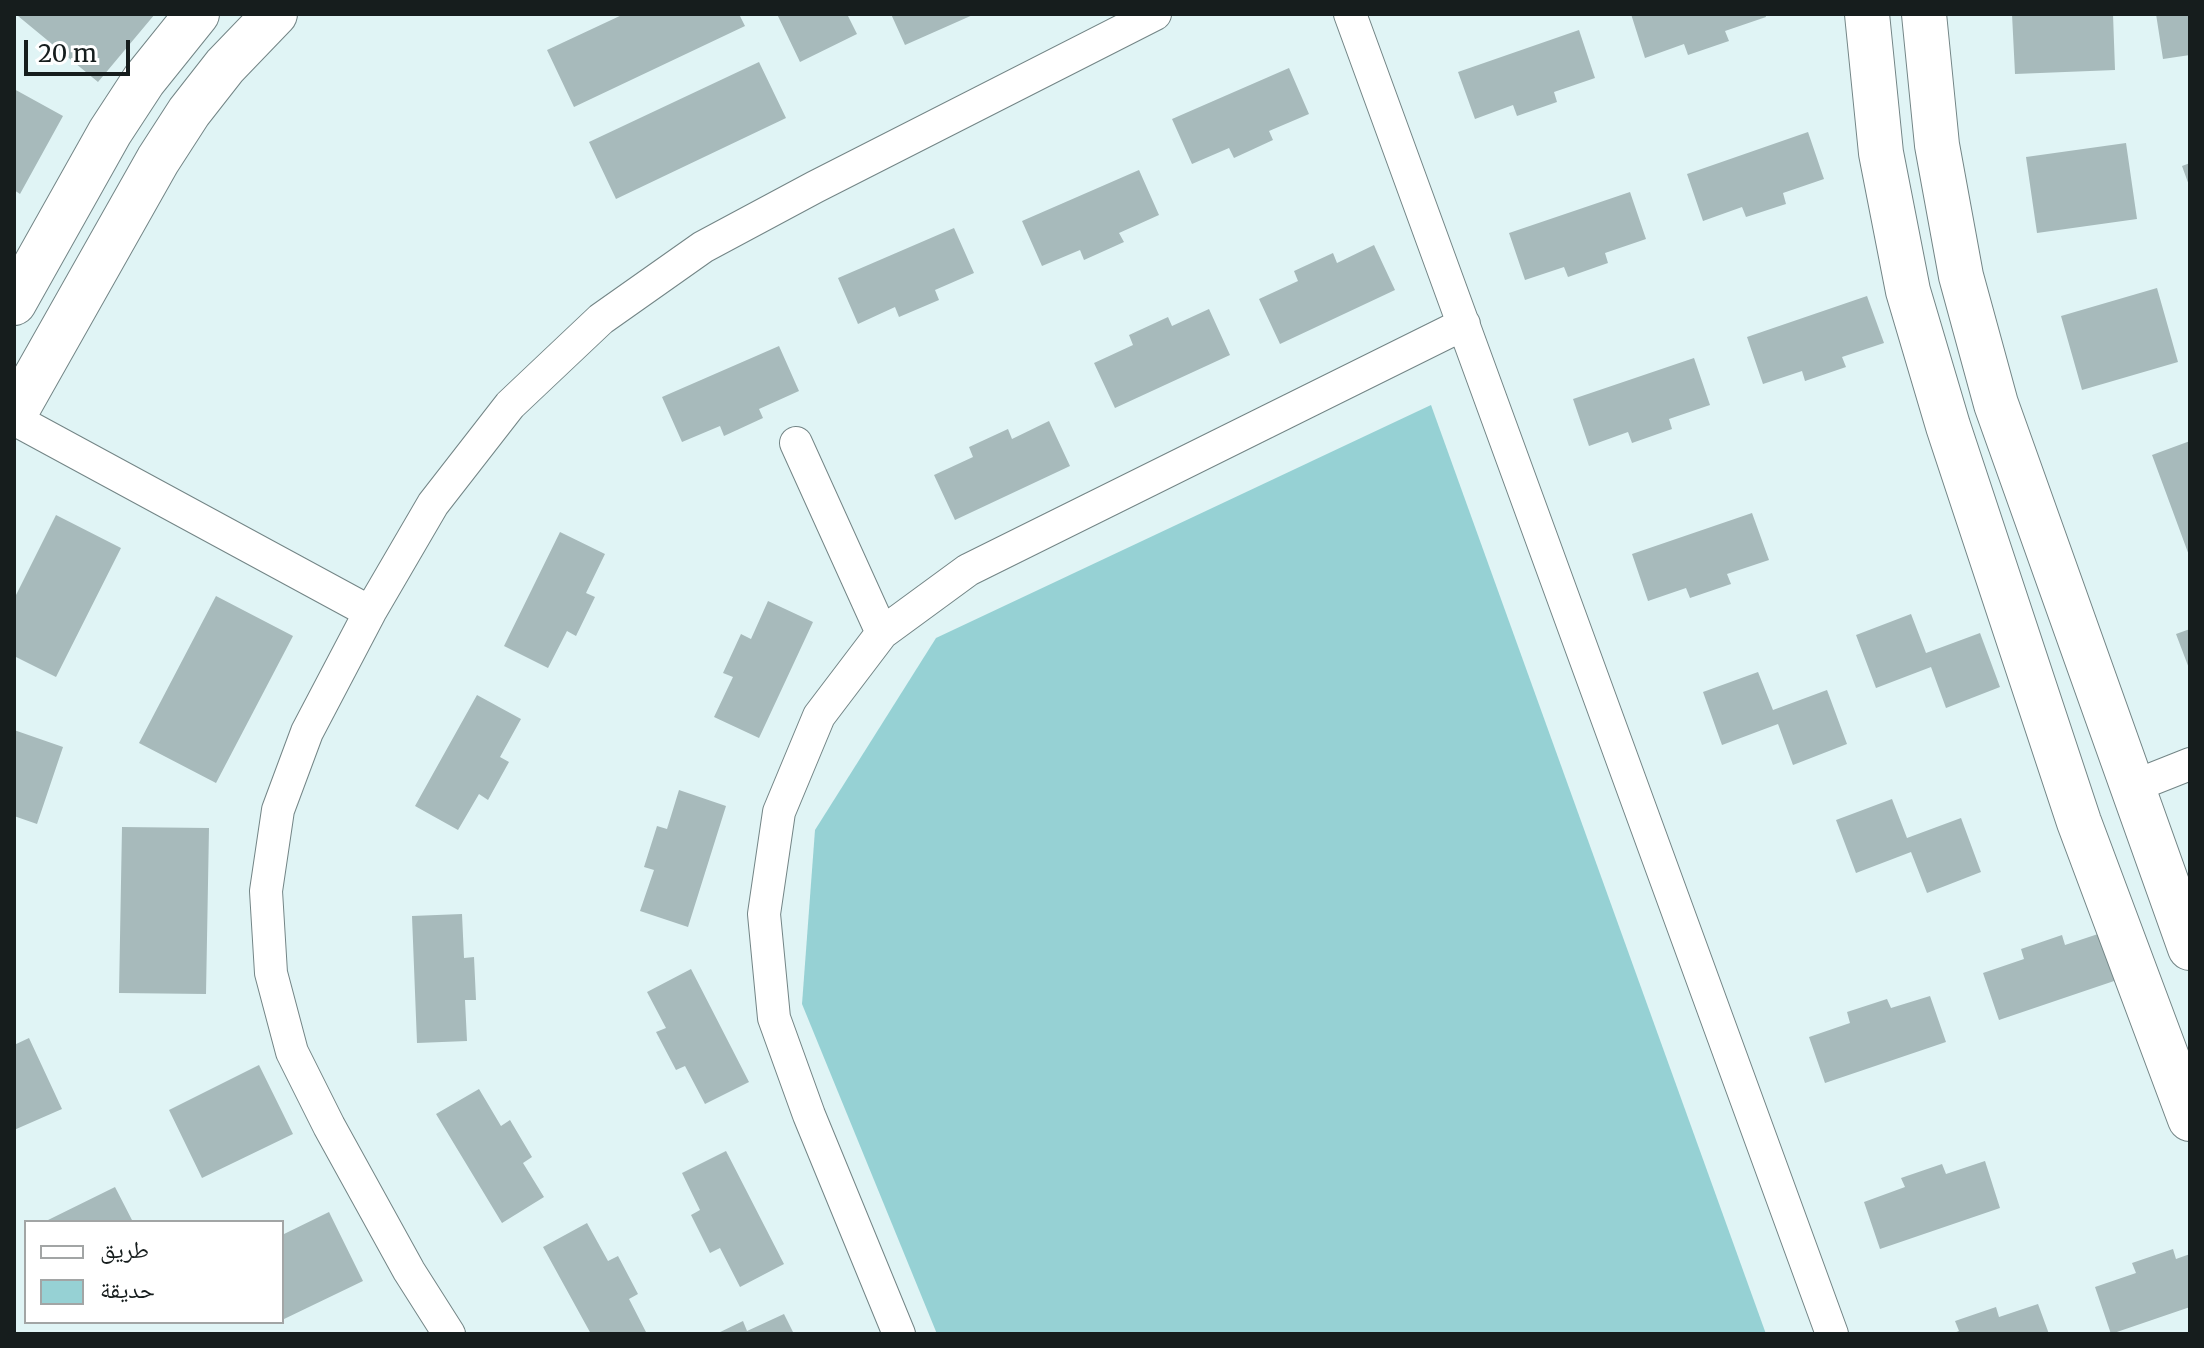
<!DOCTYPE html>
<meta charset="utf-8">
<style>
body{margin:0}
#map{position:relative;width:2204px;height:1348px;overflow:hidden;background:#e0f4f5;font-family:Merriweather,"Noto Naskh Arabic",serif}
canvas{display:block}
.frame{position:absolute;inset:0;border:16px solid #161d1d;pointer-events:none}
.legend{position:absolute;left:24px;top:1220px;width:260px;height:104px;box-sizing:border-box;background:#fff;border:2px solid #a2a5a5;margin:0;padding:10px 14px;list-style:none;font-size:24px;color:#161d1d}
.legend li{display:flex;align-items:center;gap:16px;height:40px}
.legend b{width:40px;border:2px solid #a2a5a5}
.scale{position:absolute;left:24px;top:40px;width:106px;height:36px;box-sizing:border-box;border:4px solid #161d1d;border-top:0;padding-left:10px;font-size:24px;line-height:28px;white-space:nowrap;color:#161d1d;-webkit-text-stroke:6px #fff;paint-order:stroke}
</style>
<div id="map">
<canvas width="2204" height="1348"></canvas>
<div class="frame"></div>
<ul class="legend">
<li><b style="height:10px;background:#fff"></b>طريق</li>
<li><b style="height:22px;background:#96d1d4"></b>حديقة</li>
</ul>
<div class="scale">20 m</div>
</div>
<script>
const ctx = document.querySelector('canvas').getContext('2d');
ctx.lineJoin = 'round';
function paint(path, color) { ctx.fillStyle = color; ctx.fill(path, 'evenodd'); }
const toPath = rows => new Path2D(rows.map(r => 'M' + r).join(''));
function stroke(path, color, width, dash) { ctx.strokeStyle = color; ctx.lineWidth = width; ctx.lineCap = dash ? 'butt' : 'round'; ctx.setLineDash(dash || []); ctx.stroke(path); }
const green = toPath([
 [1431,405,1766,1334,937,1334,802,1004,815,830,936,638]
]);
const building = toPath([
 [20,14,155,14,98,82,18,16],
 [624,14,739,14,745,26,574,107,547,50],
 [777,14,847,14,857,34,800,62],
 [891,14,975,14,905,45],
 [1631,14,1765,14,1766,17,1725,31,1729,41,1688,55,1684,44,1645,58],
 [2012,14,2113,14,2115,70,2015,74],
 [2156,14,2190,14,2190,55,2163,59],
 [1579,30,1595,78,1554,92,1557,102,1517,116,1513,105,1475,119,1458,72],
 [759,62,786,118,616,199,589,142],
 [1289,68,1309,114,1269,131,1273,140,1234,158,1229,148,1192,164,1172,119],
 [14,89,63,116,20,194,14,190],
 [1808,132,1824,179,1783,193,1786,204,1746,217,1742,207,1703,221,1687,174],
 [2126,143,2137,219,2037,233,2026,157],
 [2190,163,2190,188,2182,166],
 [1139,170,1159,215,1119,233,1124,242,1084,260,1080,250,1042,266,1022,221],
 [1630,192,1646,239,1605,253,1608,263,1568,277,1564,267,1525,280,1509,233],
 [954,228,974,273,935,290,939,300,899,317,895,307,858,324,838,278],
 [1374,245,1395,290,1280,344,1259,299,1298,281,1294,271,1333,253,1337,263],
 [2157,288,2178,362,2082,390,2061,316],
 [1867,296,1884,343,1842,357,1846,367,1805,381,1802,371,1763,384,1747,337],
 [1209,309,1230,355,1115,408,1094,363,1133,345,1129,335,1168,317,1172,326],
 [779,346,799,391,759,409,763,418,724,436,720,426,682,442,662,397],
 [1694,358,1710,405,1669,419,1672,429,1632,443,1628,432,1589,446,1573,399],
 [1049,421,1070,466,955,520,934,475,973,457,969,447,1008,429,1012,439],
 [2190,441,2190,558,2152,455],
 [1752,513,1769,560,1727,574,1731,584,1690,598,1686,588,1648,601,1632,554],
 [56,515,121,548,56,677,14,656,14,599],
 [560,532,605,554,586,593,595,597,576,636,567,631,548,668,504,646],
 [216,596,293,636,216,783,139,743],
 [768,601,813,622,759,738,714,717,733,677,723,673,741,634,751,639],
 [1911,614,1926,653,1980,633,2000,687,1946,708,1931,667,1876,688,1856,635],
 [2190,629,2190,671,2176,634],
 [1758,672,1773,710,1827,690,1847,744,1793,765,1778,724,1722,745,1703,692],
 [477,695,521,719,500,757,509,762,488,800,479,794,458,830,415,806],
 [14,730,63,747,37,824,14,816],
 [679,790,726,806,688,927,640,911,654,870,644,867,657,826,667,829],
 [1892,799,1907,838,1961,818,1981,872,1927,893,1911,852,1856,873,1836,820],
 [122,827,209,828,206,994,119,993],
 [462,914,464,958,474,957,476,1000,465,1000,467,1041,417,1043,412,916],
 [2104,932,2120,979,1999,1020,1983,973,2024,959,2021,949,2062,935,2065,945],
 [691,969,749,1082,705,1104,685,1066,676,1070,656,1032,666,1028,647,992],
 [1930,996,1946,1042,1825,1083,1809,1037,1850,1023,1847,1012,1887,999,1891,1008],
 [29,1038,62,1109,14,1130,14,1045],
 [259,1065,293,1134,202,1178,169,1110],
 [479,1089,501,1126,510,1120,532,1157,523,1163,544,1197,502,1223,436,1114],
 [726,1151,784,1264,740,1287,720,1248,710,1253,691,1215,700,1210,682,1173],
 [1985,1161,2000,1208,1880,1249,1864,1202,1905,1187,1901,1178,1942,1164,1946,1174],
 [115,1187,133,1222,44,1222],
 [329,1212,363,1281,282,1320,282,1235],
 [587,1223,608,1261,618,1256,638,1294,629,1299,647,1334,591,1334,543,1247],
 [2173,1249,2176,1259,2190,1254,2190,1307,2111,1334,2095,1287,2136,1273,2132,1263],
 [2038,1304,2049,1334,1951,1334,1959,1331,1955,1321,1996,1307,1999,1317],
 [784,1314,794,1334,716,1334,743,1321,747,1331]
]);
const street = toPath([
 [1350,14,1832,1334],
 [14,419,370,612],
 [796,443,882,633],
 [2132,787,2190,764],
 [449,1334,409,1271,329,1126,292,1052,271,973,266,891,278,810,307,732,370,612,433,504,510,405,601,319,703,247,815,187,1155,14],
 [899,1334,809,1115,774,1018,764,914,779,812,819,716,882,633,968,570,1464,324]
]);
const secondary = toPath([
 [1867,14,1881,153,1908,291,1948,426,2079,822,2190,1119],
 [1924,14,1937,145,1961,276,1996,404,2190,948],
 [14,303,110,132,144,80,197,14],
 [14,415,158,160,189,112,225,66,275,14]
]);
paint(green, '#96d1d4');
paint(building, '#a7babb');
stroke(street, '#738586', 34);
stroke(secondary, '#738586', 46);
stroke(street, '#fff', 32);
stroke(secondary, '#fff', 44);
</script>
